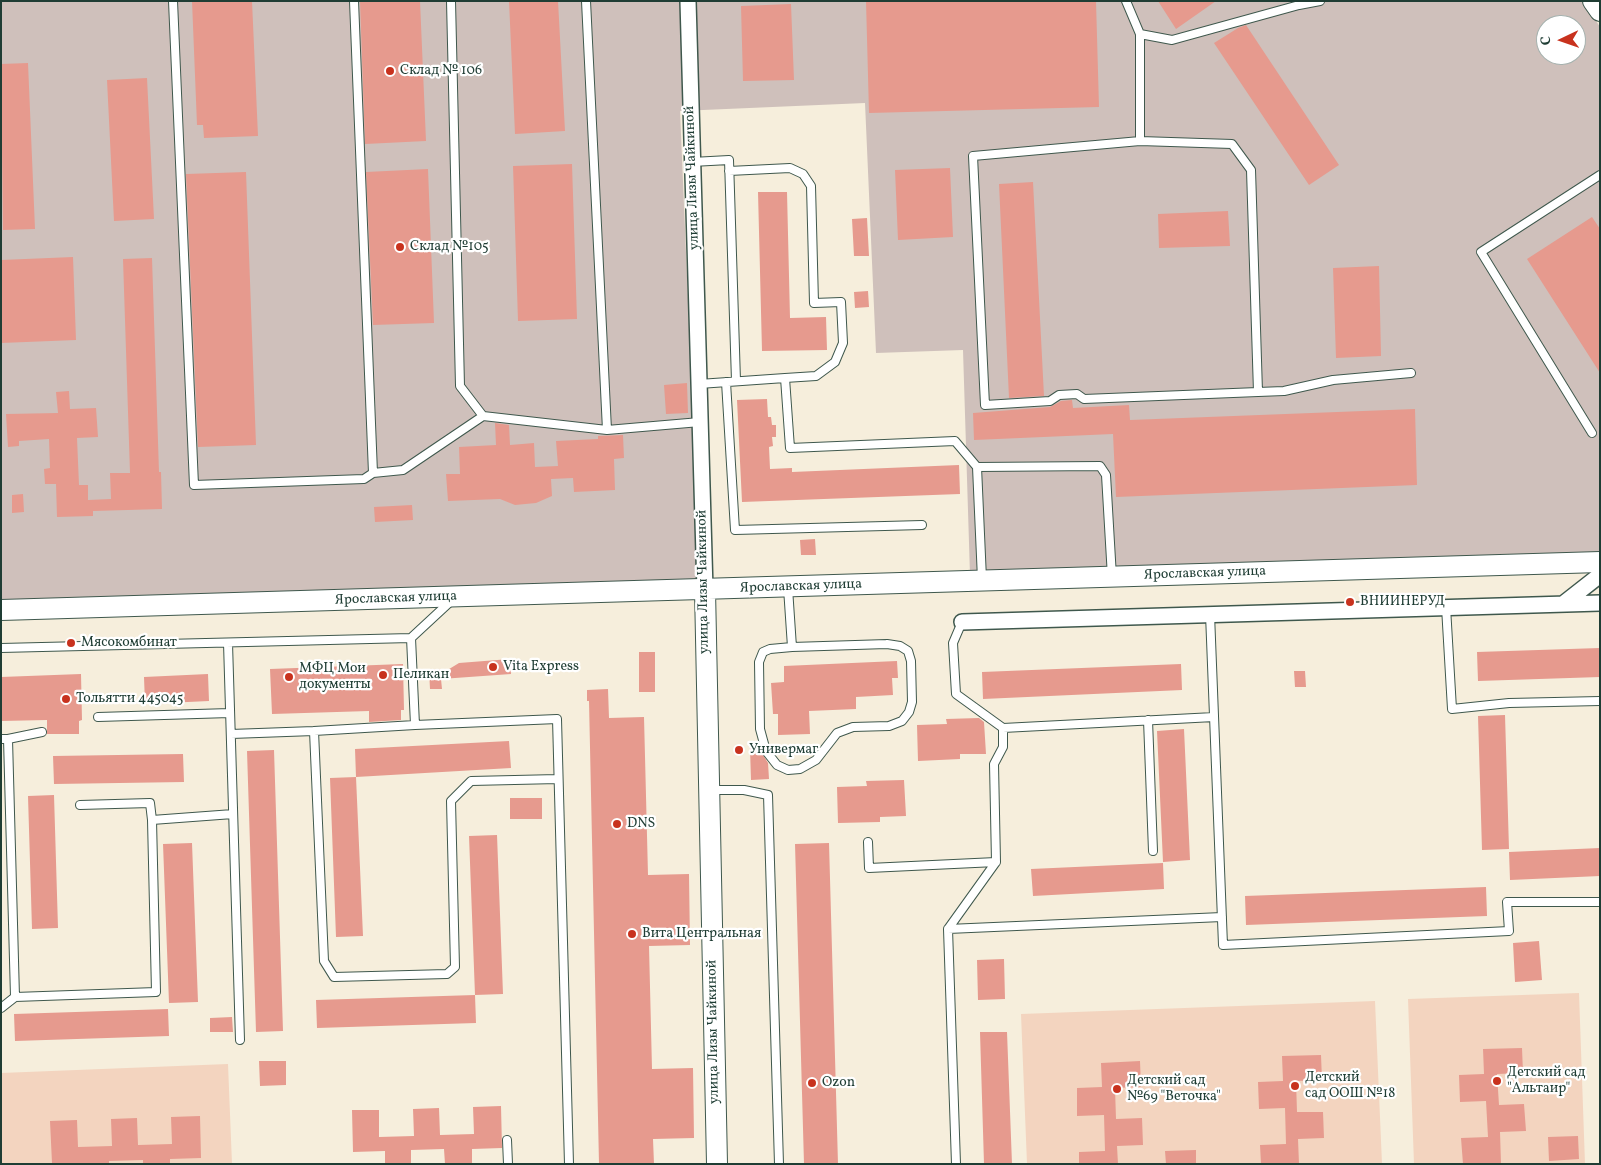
<!DOCTYPE html>
<meta charset="utf-8">
<style>
body{margin:0}
#map{position:relative;width:1601px;height:1165px;overflow:hidden;background:#f6eedc;font-family:Vollkorn,serif}
canvas{display:block}
.frame{position:absolute;inset:0;border:2px solid #1f3d34;pointer-events:none}
.north{position:absolute;left:1536px;top:15px;width:50px;height:50px;box-sizing:border-box;background:#fff;border:1px solid #a5b1ae;border-radius:50%;rotate:267deg;font-size:14px;font-weight:700;line-height:20px;text-align:center;color:#1f3d34}
.north::after{content:'';display:block;margin:auto;width:18px;height:22px;background:#c8321e;clip-path:polygon(50% 0,100% 100%,50% 72%,0 100%)}
</style>
<div id="map">
<canvas width="1601" height="1165"></canvas>
<div class="frame"></div>
<div class="north">С</div>
</div>
<script>
const ctx = document.querySelector('canvas').getContext('2d');
ctx.lineJoin = 'round';
function paint(path, color) { ctx.fillStyle = color; ctx.fill(path, 'evenodd'); }
const toPath = rows => new Path2D(rows.map(r => 'M' + r).join(''));
function stroke(path, color, width, dash) { ctx.strokeStyle = color; ctx.lineWidth = width; ctx.lineCap = dash ? 'butt' : 'round'; ctx.setLineDash(dash || []); ctx.stroke(path); }
function write(font, color, halo, rows, align = 'center') {
  ctx.font = font + ' Vollkorn,serif'; ctx.lineWidth = 4.5; ctx.setLineDash([]); ctx.textBaseline = 'middle'; ctx.strokeStyle = halo; ctx.fillStyle = color; for (const [text, x, y, turn = 0] of rows) {
    ctx.save(); ctx.translate(x, y); ctx.rotate((+turn || 0) * Math.PI / 180); ctx.textAlign = isNaN(turn) ? turn : align; if (halo) ctx.strokeText(text, 0, 0); ctx.fillText(text, 0, 0); ctx.restore();
  }
}
const built = toPath([
 [1579,993,1585,1164,1414,1164,1408,999],
 [1375,1001,1382,1164,1027,1164,1021,1014],
 [228,1064,232,1164,1,1164,1,1073]
]);
const industrial = toPath([
 [1,1,1583,1,1600,27,1600,557,970,575,963,350,876,353,865,103,680,111,700,584,1,601],
 [1546,25,1576,25,1576,55,1546,55]
]);
const building = toPath([
 [192,1,252,1,258,136,204,138,203,125,197,125],
 [360,1,420,1,426,141,365,144],
 [509,1,558,1,565,131,515,134],
 [866,1,1096,1,1099,107,869,113],
 [1158,1,1216,1,1176,29],
 [791,4,794,80,743,81,741,6],
 [1246,25,1339,165,1309,185,1214,43,1238,28],
 [28,63,35,229,3,230,1,64],
 [147,78,154,219,114,221,107,80],
 [572,164,577,319,518,321,513,166],
 [950,168,953,237,898,240,895,170],
 [428,169,434,323,373,325,366,172],
 [246,172,256,445,198,447,186,174],
 [1033,182,1044,396,1009,398,999,184],
 [758,192,787,192,790,318,826,317,827,350,762,351],
 [1228,211,1230,246,1159,248,1158,214],
 [1592,217,1600,229,1600,373,1527,259],
 [867,218,869,256,854,256,852,219],
 [73,257,76,340,1,343,1,260],
 [152,258,159,472,161,472,162,509,93,511,93,516,57,517,56,484,45,484,44,469,50,468,49,439,19,441,19,446,8,447,6,414,58,413,56,392,69,391,70,409,96,408,98,437,77,438,79,485,88,485,88,500,111,499,110,473,130,473,123,259],
 [1379,266,1381,356,1336,358,1333,268],
 [868,291,869,307,855,308,854,292],
 [687,383,688,413,666,414,664,385],
 [767,399,768,417,771,417,772,425,776,425,776,437,772,437,773,446,769,447,770,469,792,468,792,472,959,465,960,494,742,502,737,400],
 [1072,400,1073,408,1129,405,1130,420,1415,409,1417,485,1116,497,1113,434,974,440,973,413,1050,407,1061,401],
 [495,423,509,425,510,445,534,443,535,467,558,466,556,441,598,439,598,436,623,435,624,458,614,459,615,490,574,492,573,478,551,479,552,496,536,503,515,505,500,499,448,501,446,474,460,474,459,447,496,445],
 [23,494,24,512,12,513,12,495],
 [412,505,413,520,375,522,374,507],
 [815,539,816,555,801,555,800,540],
 [1600,648,1600,677,1478,681,1477,652],
 [639,652,655,652,655,692,639,692],
 [510,659,511,674,441,679,442,689,430,689,429,670,441,669,441,674,459,663],
 [897,661,898,678,892,678,893,695,856,697,856,709,809,711,810,734,778,735,778,714,773,714,771,683,784,682,784,666],
 [403,664,404,710,401,710,401,720,369,722,369,711,272,714,270,669],
 [1181,664,1182,690,983,699,982,672],
 [1294,671,1305,671,1306,687,1295,687],
 [81,674,82,720,79,721,79,734,47,734,47,720,1,721,1,677],
 [208,674,209,701,145,704,144,677],
 [608,689,609,718,644,717,648,875,689,874,690,945,649,946,652,1069,693,1068,694,1138,653,1139,654,1164,599,1164,589,701,587,701,587,690],
 [1505,715,1509,849,1482,850,1478,716],
 [979,718,984,722,986,754,960,754,960,759,918,761,917,725,947,724,946,719],
 [1184,729,1190,860,1163,862,1157,731],
 [509,741,511,768,356,777,355,749],
 [750,748,759,748,768,763,769,779,751,780],
 [274,750,283,1031,256,1032,247,751],
 [183,754,184,782,54,784,53,756],
 [356,777,363,936,336,937,330,778],
 [904,780,906,816,880,817,880,822,838,823,837,787,867,786,866,781],
 [54,795,58,928,32,929,28,796],
 [510,798,542,798,542,819,510,819],
 [497,835,503,994,475,995,469,836],
 [192,843,198,1002,169,1003,163,844],
 [829,843,838,1164,804,1164,795,844],
 [1600,848,1600,876,1510,880,1509,852],
 [1163,863,1164,889,1033,896,1031,869],
 [1486,887,1487,916,1246,925,1245,896],
 [1539,941,1542,980,1515,982,1513,943],
 [1004,959,1005,999,978,1000,977,960],
 [475,995,476,1023,317,1028,316,1000],
 [168,1009,169,1036,15,1041,14,1014],
 [232,1017,233,1032,210,1032,210,1018],
 [980,1032,1007,1032,1012,1164,984,1164],
 [1522,1048,1523,1073,1497,1074,1499,1105,1524,1104,1526,1131,1500,1132,1501,1164,1463,1164,1461,1138,1488,1137,1486,1101,1460,1102,1459,1075,1484,1074,1483,1049],
 [1321,1055,1322,1080,1296,1081,1297,1112,1323,1112,1324,1138,1298,1139,1299,1164,1261,1164,1260,1145,1286,1144,1285,1108,1259,1109,1258,1082,1283,1081,1282,1056],
 [259,1061,286,1061,286,1085,260,1086],
 [1140,1061,1141,1087,1115,1088,1116,1119,1142,1118,1143,1145,1117,1146,1118,1164,1079,1164,1079,1152,1105,1151,1104,1115,1077,1116,1077,1088,1102,1087,1101,1063],
 [501,1106,502,1148,472,1149,472,1164,445,1164,444,1149,411,1150,411,1164,385,1164,385,1151,353,1152,352,1110,379,1110,379,1137,414,1136,413,1109,439,1108,440,1135,474,1134,473,1107],
 [200,1116,201,1158,170,1159,170,1164,143,1164,143,1160,109,1161,109,1164,52,1163,50,1121,77,1120,78,1147,112,1146,111,1119,137,1118,138,1145,172,1144,171,1117],
 [1578,1136,1579,1159,1549,1161,1548,1137],
 [1196,1150,1196,1164,1166,1164,1165,1151]
]);
const service = toPath([
 [173,1,194,485,364,479,373,473],
 [354,1,373,473,403,470,483,416,607,430,700,422],
 [451,1,460,386,483,416],
 [586,1,607,430],
 [1126,1,1140,34,1172,40,1299,5,1320,1],
 [1140,141,1232,144,1251,170,1258,392,1084,399,1077,394,1059,395,1050,401,985,405,973,156,1140,141,1140,34],
 [692,162,729,160,736,381],
 [729,171,790,168,803,174,811,186,814,303,841,302,843,343,835,362,816,376,785,378],
 [726,382,735,530,922,525],
 [699,384,785,378,790,448,955,441,977,467,982,579],
 [1258,392,1284,391,1333,380,1411,373],
 [1592,433,1481,252,1600,175],
 [977,467,1100,466,1106,475,1112,577],
 [788,588,792,647],
 [1446,607,1452,709,1509,703,1600,701],
 [1210,614,1223,945,1509,931,1507,902,1600,902],
 [411,638,415,725,557,719,569,1164],
 [228,643,240,1040],
 [887,644,900,646,908,651,911,661,912,702,909,712,902,721,889,726,853,727,837,733,816,760,800,769,788,770,777,765,766,751,760,729,759,662,763,652,770,649,792,647,887,644],
 [1,648,411,638,452,600],
 [98,717,230,713],
 [1148,720,1153,851],
 [1003,728,1214,717],
 [314,731,415,725],
 [231,734,314,731,324,961,334,977,447,974,455,967,451,801,471,781,558,779],
 [1,739,8,739,15,997],
 [8,739,42,732],
 [711,790,744,790,768,795,779,1164],
 [80,805,150,803,152,820],
 [868,842,869,868,996,862],
 [948,929,1222,917],
 [1,1008,15,997,156,992,152,820,233,814],
 [507,1140,508,1164],
 [956,1164,948,929,996,862,994,764,1003,747,1003,728,956,694,953,643,962,622]
]);
const minor = toPath([
 [688,1,705,590],
 [1563,604,1600,575],
 [962,622,1600,603]
]);
const secondary = toPath([
 [1593,1,1600,11],
 [705,590,717,1164],
 [1,610,1600,562]
]);
const markers = [
 [390,71,5,"#c8321e"],
 [400,247,5,"#c8321e"],
 [1350,602,5,"#c8321e"],
 [71,643,5,"#c8321e"],
 [493,667,5,"#c8321e"],
 [383,675,5,"#c8321e"],
 [289,677,5,"#c8321e"],
 [66,699,5,"#c8321e"],
 [739,750,5,"#c8321e"],
 [617,824,5,"#c8321e"],
 [632,934,5,"#c8321e"],
 [1497,1081,5,"#c8321e"],
 [812,1083,5,"#c8321e"],
 [1295,1086,5,"#c8321e"],
 [1117,1089,5,"#c8321e"]
];
const poiNames = [
 ["Склад № 106",400,71],
 ["Склад №105",410,247],
 ["ВНИИНЕРУД",1360,602],
 ["Мясокомбинат",81,643],
 ["Vita Express",503,667],
 ["МФЦ Мои",299,669],
 ["документы",299,685],
 ["Пеликан",393,675],
 ["Тольятти 445045",76,699],
 ["Универмаг",749,750],
 ["DNS",627,824],
 ["Вита Центральная",642,934],
 ["Детский сад",1507,1073],
 ["\"Альтаир\"",1507,1089],
 ["Детский",1305,1078],
 ["сад ООШ №18",1305,1094],
 ["Детский сад",1127,1081],
 ["№69 \"Веточка\"",1127,1097],
 ["Ozon",822,1083]
];
const streetNames = [
 ["улица Лизы Чайкиной",693,178,-92],
 ["Ярославская улица",1205,574,-2],
 ["улица Лизы Чайкиной",704,582,-91],
 ["Ярославская улица",801,587,-2],
 ["Ярославская улица",396,599,-2],
 ["улица Лизы Чайкиной",714,1032,-91]
];
paint(built, '#f3d4bf');
paint(industrial, '#cfc0bb');
paint(building, '#e69a8e');
stroke(service, '#3f584d', 10);
stroke(minor, '#3f584d', 18);
stroke(secondary, '#3f584d', 22);
stroke(service, '#fff', 8);
stroke(minor, '#fff', 15);
stroke(secondary, '#fff', 20);
for (const [x, y, r, color] of markers) { const dot = new Path2D(); dot.arc(x, y, r, 0, 2 * Math.PI); ctx.fillStyle = color; ctx.fill(dot); stroke(dot, '#fff', 2); }
write('14px', '#1f3d34', '#fff', poiNames, 'left');
write('14px', '#1f3d34', '#fff', streetNames);
</script>
